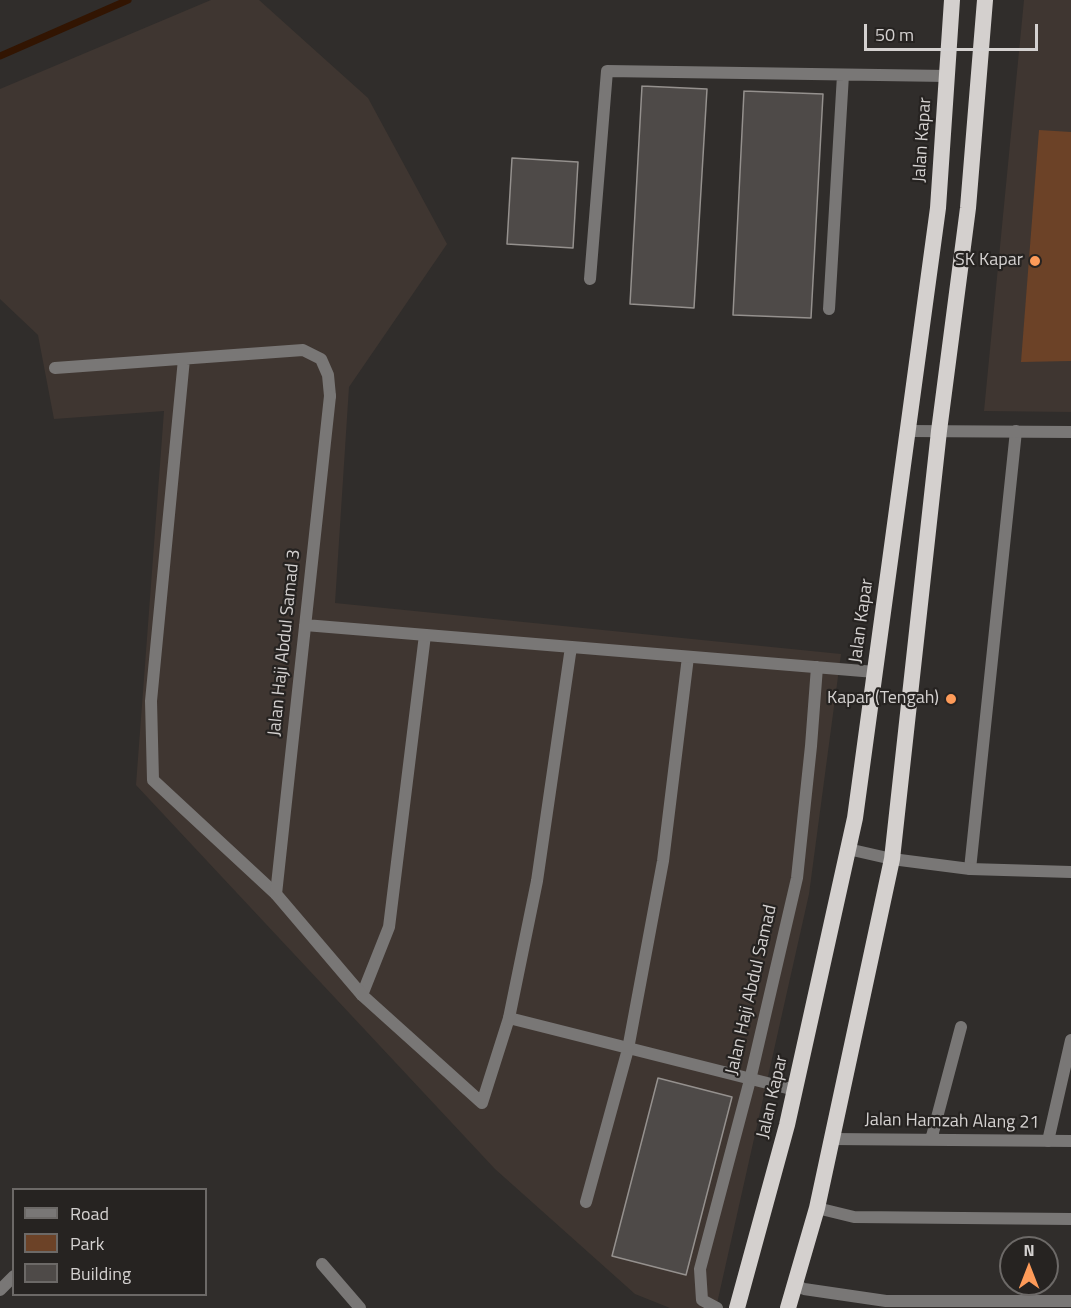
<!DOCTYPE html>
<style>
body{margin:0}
#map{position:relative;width:1071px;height:1308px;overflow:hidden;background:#302d2b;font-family:"Titillium Web",sans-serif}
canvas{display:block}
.legend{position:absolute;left:12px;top:1188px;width:195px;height:108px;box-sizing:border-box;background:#262321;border:2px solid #6c6967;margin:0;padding:8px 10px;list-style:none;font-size:18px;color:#d4d1d0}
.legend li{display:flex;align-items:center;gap:12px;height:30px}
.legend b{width:30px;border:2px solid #6c6967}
.north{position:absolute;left:999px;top:1236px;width:60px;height:60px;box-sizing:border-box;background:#262321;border:2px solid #6c6967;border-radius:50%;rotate:0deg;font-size:16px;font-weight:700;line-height:24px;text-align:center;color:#d4d1d0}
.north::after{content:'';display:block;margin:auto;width:21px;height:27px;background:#fe9b59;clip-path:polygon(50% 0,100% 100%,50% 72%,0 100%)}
.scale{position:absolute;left:864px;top:24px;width:174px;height:27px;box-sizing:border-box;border:3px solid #d4d1d0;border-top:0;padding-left:8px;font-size:18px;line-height:21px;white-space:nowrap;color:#d4d1d0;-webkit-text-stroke:4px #262321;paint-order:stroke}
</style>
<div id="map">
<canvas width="1071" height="1308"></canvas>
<ul class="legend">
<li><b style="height:8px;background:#797776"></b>Road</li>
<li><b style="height:16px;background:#6c4227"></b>Park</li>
<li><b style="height:16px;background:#4e4a48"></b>Building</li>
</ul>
<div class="north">N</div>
<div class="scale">50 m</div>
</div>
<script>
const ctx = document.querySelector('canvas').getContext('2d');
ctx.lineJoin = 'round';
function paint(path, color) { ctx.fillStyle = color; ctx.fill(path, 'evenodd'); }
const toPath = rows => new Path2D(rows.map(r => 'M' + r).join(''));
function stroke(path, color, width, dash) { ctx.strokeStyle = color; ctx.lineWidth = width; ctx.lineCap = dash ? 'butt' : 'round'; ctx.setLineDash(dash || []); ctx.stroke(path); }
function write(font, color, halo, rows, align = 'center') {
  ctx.font = font + ' "Titillium Web",sans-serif'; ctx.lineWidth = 4.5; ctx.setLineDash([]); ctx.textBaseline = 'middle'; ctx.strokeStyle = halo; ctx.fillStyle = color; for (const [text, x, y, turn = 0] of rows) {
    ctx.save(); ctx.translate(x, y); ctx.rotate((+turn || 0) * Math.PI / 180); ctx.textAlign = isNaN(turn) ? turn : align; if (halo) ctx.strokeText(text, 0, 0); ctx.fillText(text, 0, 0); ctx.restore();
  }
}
const built = toPath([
 [211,0,259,0,368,98,447,244,349,387,335,603,841,654,809,894,716,1308,670,1308,635,1294,495,1169,136,785,164,411,54,419,38,335,0,299,0,89],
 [1024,0,1071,0,1071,412,984,411]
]);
const green = toPath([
 [1039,130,1071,132,1071,361,1021,362]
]);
const stream = toPath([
 [0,56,128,0]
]);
const building = toPath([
 [642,86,707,89,694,308,630,304,642,86],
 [744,91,823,94,811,318,733,315,744,91],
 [512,158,578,162,573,248,507,244,512,158],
 [658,1078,732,1097,686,1275,612,1256,658,1078]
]);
const service = toPath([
 [184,359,151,701,153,780,276,894],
 [55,368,303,350,321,359,328,375,330,396],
 [970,869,1016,431],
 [362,995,389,927,425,635],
 [509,1018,795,1090],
 [1048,1141,1071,1040],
 [586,1202,628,1049,663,861,688,657],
 [322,1264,360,1308]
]);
const minor = toPath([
 [590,279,607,71,947,76],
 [829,309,843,75],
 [330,396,276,894,362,995,482,1103,509,1018,537,881,571,647],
 [908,431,1071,432],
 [305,625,875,672],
 [848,849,892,859,970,869,1071,872],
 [832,1139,1071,1141],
 [931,1140,961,1027],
 [817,1208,854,1217,1071,1219],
 [796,1285,804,1289,886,1301,1071,1301],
 [0,1290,14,1276],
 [717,1308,702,1300,700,1269,750,1080,797,878,811,746,817,667]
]);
const trunk = toPath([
 [737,1308,787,1125,855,818,938,208,952,0],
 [788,1308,817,1208,892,859,939,431,968,208,985,0]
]);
const markers = [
 [1035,261,6,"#fe9b59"],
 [951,699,6,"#fe9b59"]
];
const streetNames = [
 ["Jalan Kapar",923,140,-86],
 ["Jalan Kapar",862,621,-82],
 ["Jalan Haji Abdul Samad 3",285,643,-84],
 ["Jalan Haji Abdul Samad",752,990,-77],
 ["Jalan Kapar",773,1097,-77],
 ["Jalan Hamzah Alang 21",952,1122,1]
];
const poiNames = [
 ["SK Kapar",1023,261],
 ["Kapar (Tengah)",939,699]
];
paint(built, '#3f3631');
paint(green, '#6c4227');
stroke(stream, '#321502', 7);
paint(building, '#4e4a48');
stroke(building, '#95918e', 1.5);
stroke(service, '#797776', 12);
stroke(minor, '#797776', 12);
stroke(trunk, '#d4d0ce', 16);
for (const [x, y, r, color] of markers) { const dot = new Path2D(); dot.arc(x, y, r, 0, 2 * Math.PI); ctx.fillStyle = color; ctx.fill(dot); stroke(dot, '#262321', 2); }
write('18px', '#d4d1d0', '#262321', streetNames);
write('18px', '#d4d1d0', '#262321', poiNames, 'right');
</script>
